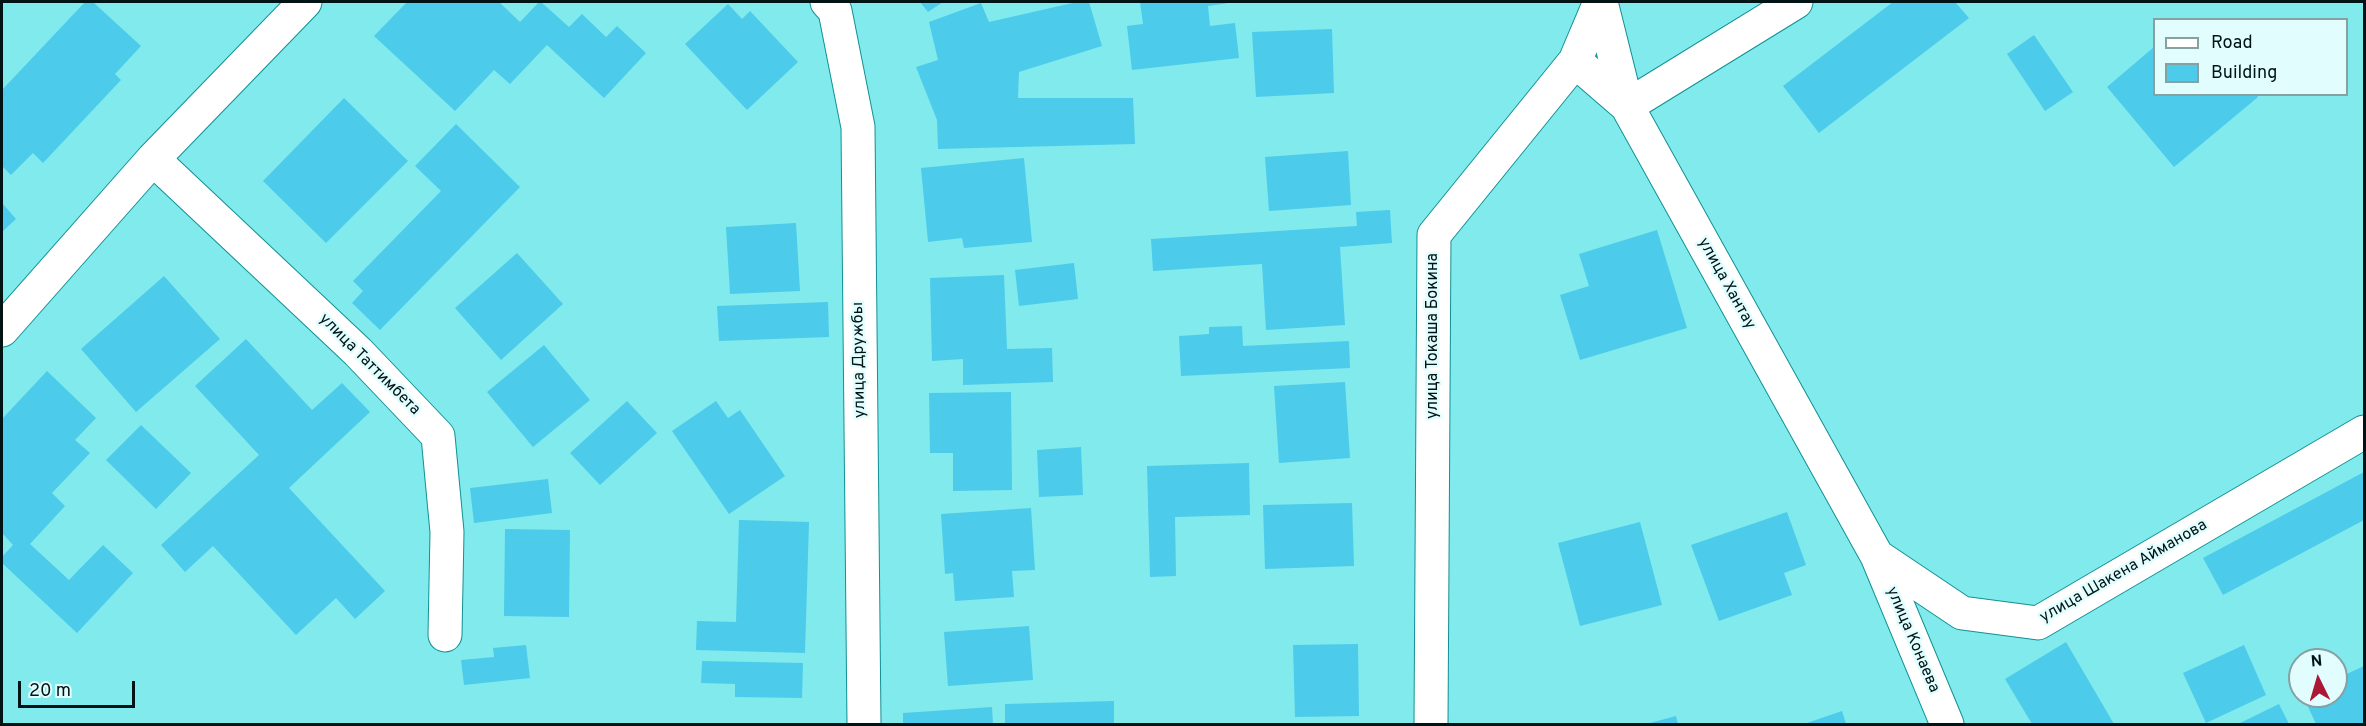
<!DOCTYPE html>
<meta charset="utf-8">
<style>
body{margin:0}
#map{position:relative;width:2366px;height:726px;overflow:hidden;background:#80eaed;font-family:Overpass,sans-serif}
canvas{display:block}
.frame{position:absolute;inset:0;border:3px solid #001415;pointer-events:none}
.legend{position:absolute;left:2153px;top:18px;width:195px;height:78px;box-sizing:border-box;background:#e1fdfe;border:2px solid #87a0a1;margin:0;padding:8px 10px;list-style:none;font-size:18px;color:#001415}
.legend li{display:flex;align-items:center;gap:12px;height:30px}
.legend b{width:30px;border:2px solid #87a0a1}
.north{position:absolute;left:2288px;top:648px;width:60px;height:60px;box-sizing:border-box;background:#e1fdfe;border:2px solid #87a0a1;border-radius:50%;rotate:355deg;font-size:16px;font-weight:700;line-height:24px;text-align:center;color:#001415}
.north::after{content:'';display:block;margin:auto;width:21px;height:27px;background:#ac1736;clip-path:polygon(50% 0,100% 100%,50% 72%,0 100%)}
.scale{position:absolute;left:18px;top:681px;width:117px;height:27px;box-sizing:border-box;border:3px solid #001415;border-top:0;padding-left:8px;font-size:18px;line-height:21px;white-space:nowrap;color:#001415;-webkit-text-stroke:4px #e1fdfe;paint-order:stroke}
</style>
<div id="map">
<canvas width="2366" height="726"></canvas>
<div class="frame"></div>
<ul class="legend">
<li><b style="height:8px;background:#fff"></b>Road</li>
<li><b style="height:16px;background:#4dcbea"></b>Building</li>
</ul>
<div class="north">N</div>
<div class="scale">20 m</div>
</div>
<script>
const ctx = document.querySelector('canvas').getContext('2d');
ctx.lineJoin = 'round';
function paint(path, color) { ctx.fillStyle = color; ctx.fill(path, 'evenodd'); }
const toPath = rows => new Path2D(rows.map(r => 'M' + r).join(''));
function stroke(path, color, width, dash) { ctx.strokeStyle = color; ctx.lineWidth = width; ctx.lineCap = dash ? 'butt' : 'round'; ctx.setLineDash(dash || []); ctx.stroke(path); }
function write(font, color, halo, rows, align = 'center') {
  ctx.font = font + ' Overpass,sans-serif'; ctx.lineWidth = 5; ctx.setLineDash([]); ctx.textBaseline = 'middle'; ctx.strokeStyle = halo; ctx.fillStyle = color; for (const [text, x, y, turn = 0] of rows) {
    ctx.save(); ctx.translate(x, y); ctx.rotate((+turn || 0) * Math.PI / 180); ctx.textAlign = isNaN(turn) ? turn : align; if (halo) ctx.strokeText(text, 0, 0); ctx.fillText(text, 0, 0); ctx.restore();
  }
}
const building = toPath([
 [85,2,93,2,141,46,115,74,121,80,43,163,33,153,11,175,2,166,2,90],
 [407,2,499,2,520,22,539,2,541,2,569,27,582,14,606,37,617,26,646,53,604,98,547,45,510,84,494,70,455,111,374,36],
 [920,2,943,2,928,12],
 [1077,2,1089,2,1102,46,1019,72,1018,98,1133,98,1135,144,938,149,937,120,916,67,938,60,929,22,981,3,989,22],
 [1140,2,1235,2,1208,6,1210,26,1235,23,1239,58,1132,70,1127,26,1143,24],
 [1893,2,1955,2,1969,18,1819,133,1783,86],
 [728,4,742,19,750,11,798,62,747,110,685,44],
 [1332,29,1334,93,1256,97,1252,32],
 [2034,35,2073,92,2045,111,2007,54],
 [2154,47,2154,94,2256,94,2258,97,2174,167,2107,87],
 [344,98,408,161,326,243,263,181],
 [456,124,520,187,380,330,352,303,363,291,353,281,441,191,415,166],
 [1348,151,1351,205,1269,211,1265,157],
 [1024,158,1032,242,964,248,962,238,928,242,921,168],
 [2,203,16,219,2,232],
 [1390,210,1392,243,1340,247,1345,325,1266,330,1262,264,1153,271,1151,239,1357,226,1356,212],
 [796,223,800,291,730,294,726,227],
 [1657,230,1687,328,1580,360,1560,295,1589,286,1579,254],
 [517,253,563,304,501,360,455,308],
 [1074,263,1078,299,1019,306,1015,270],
 [1004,275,1007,349,1052,348,1053,382,963,385,963,359,932,361,930,278],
 [164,276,220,339,136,412,81,349],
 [828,302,829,337,719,341,717,306],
 [1242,326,1243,346,1349,341,1350,368,1181,376,1179,336,1209,334,1209,327],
 [246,339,312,410,342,383,370,412,289,488,385,591,355,619,336,598,296,635,213,546,185,572,161,545,259,455,195,386],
 [544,345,590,400,533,447,487,392],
 [47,371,96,418,75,440,90,453,52,493,65,506,30,544,69,580,103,545,133,573,77,633,2,563,2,557,13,545,2,533,2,419],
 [1345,382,1350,458,1279,463,1274,386],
 [1011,392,1012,490,953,491,953,453,930,453,929,393],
 [627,401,657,433,600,485,570,453],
 [716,401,728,418,740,410,785,476,729,514,672,431],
 [141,425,191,473,156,509,106,460],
 [1081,447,1083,495,1039,497,1037,450],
 [1249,463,1250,515,1175,517,1176,576,1150,577,1147,466],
 [2364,472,2364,520,2223,595,2203,558],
 [548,479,552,513,474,523,470,488],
 [1352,503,1354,566,1265,569,1263,505],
 [1031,508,1035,570,1012,571,1014,597,955,601,953,573,945,574,941,514],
 [1787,512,1806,565,1784,573,1792,595,1719,621,1691,545],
 [739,520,809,522,805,653,696,650,697,621,736,622],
 [1640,522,1662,605,1580,626,1558,543],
 [505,529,570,530,569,617,504,616],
 [1029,626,1033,680,948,686,944,632],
 [2066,642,2114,724,2032,724,2005,679],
 [1358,644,1359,716,1295,717,1293,645],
 [526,645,530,678,464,685,461,660,494,657,493,648],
 [2244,645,2266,695,2206,723,2183,673],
 [702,661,803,663,802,698,735,697,735,684,701,683],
 [2364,666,2364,724,2316,724,2303,696,2336,696,2336,679],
 [1114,701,1114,724,1005,724,1005,704],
 [2279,704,2289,724,2238,724],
 [992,707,993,724,903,724,903,713],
 [1842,711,1846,724,1804,724],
 [1676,716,1678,724,1646,724]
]);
const street = toPath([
 [827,2,835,11,858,127,864,724],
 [1601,2,1627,106,1877,556,1947,724],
 [1575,61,1627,106,1796,2],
 [153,159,358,352,438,436,447,532,445,635],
 [2,330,153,159,305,2],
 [1877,556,1962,613,2038,623,2364,432],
 [1431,724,1434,235,1575,61,1600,2]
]);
const streetNames = [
 ["улица Хантау",1726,284,61],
 ["улица Токаша Бокина",1434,336,-90],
 ["улица Дружбы",860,360,-91],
 ["улица Таттимбета",369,365,45],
 ["улица Шакена Айманова",2124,572,-30],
 ["улица Конаева",1912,640,67]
];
paint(building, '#4dcbea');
stroke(street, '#129194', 35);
stroke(street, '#fff', 33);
write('16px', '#001415', '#e1fdfe', streetNames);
</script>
